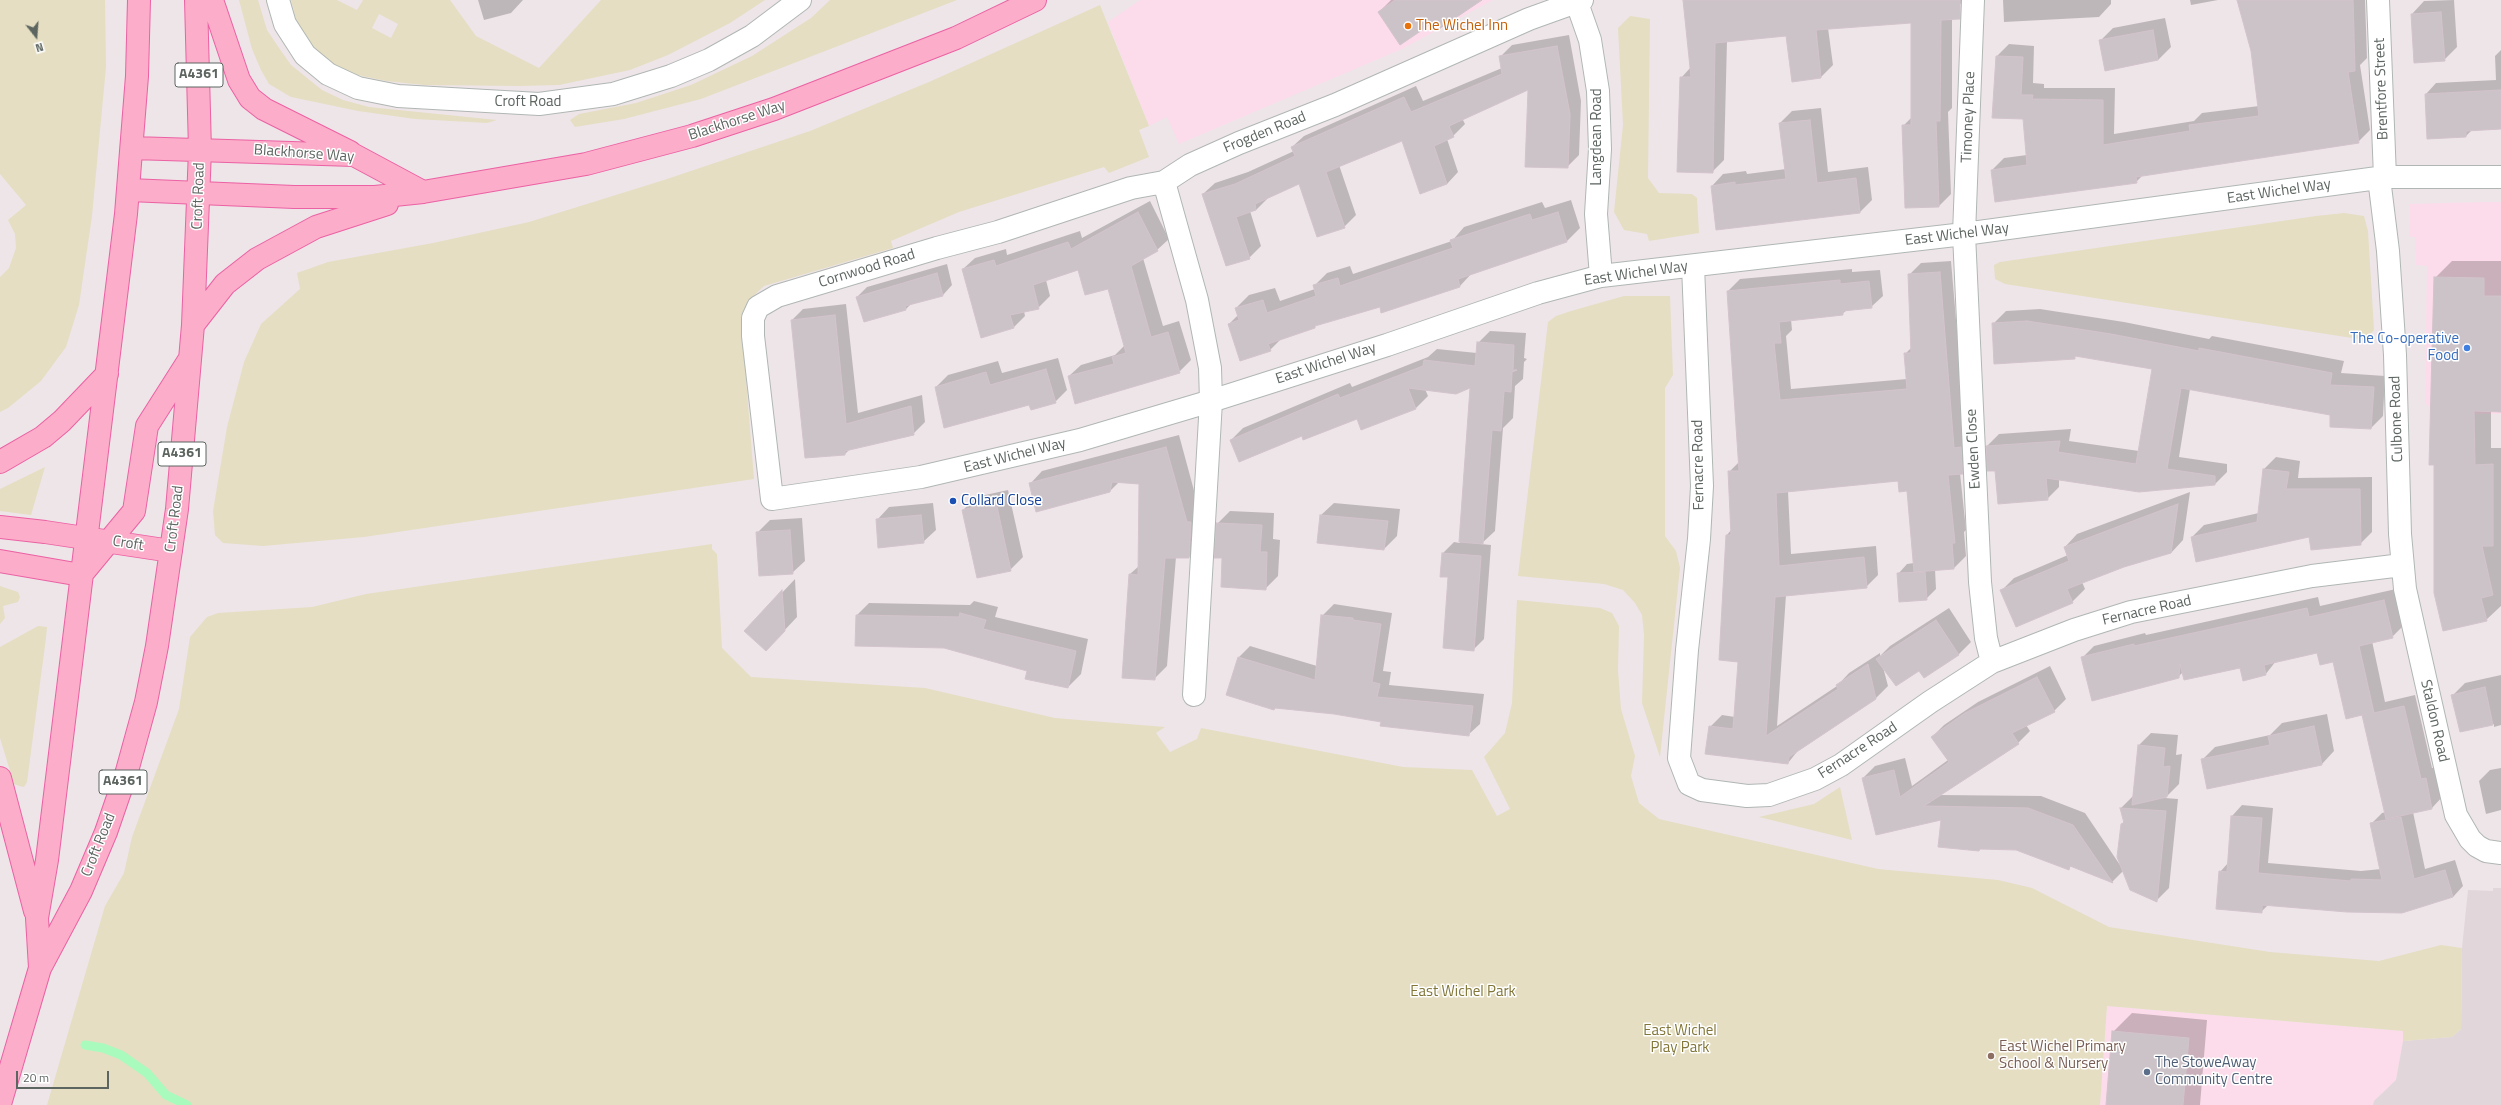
<!DOCTYPE html>
<style>
body{margin:0}
#map{position:relative;width:2501px;height:1105px;overflow:hidden;background:#eee5e9;font-family:"Titillium Web",sans-serif}
canvas{display:block}
.north{position:absolute;left:16px;top:16px;width:40px;height:40px;-webkit-text-stroke:3px #fff;paint-order:stroke;rotate:163deg;font-size:11px;font-weight:700;line-height:16px;text-align:center;color:#5d6560}
.north::after{content:'';display:block;margin:auto;width:14px;height:18px;background:#5d6560;clip-path:polygon(50% 0,100% 100%,50% 72%,0 100%)}
.scale{position:absolute;left:16px;top:1071px;width:93px;height:18px;box-sizing:border-box;border:2px solid #5d6560;border-top:0;padding-left:5px;font-size:12px;line-height:14px;white-space:nowrap;color:#5d6560;-webkit-text-stroke:3px #fff;paint-order:stroke}
</style>
<div id="map">
<canvas width="2501" height="1105"></canvas>
<div class="north">N</div>
<div class="scale">20 m</div>
</div>
<script>
const ctx = document.querySelector('canvas').getContext('2d');
ctx.lineJoin = 'round';
function paint(path, color) { ctx.fillStyle = color; ctx.fill(path, 'evenodd'); }
const toPath = rows => new Path2D(rows.map(r => 'M' + r).join(''));
function stroke(path, color, width, dash) { ctx.strokeStyle = color; ctx.lineWidth = width; ctx.lineCap = dash ? 'butt' : 'round'; ctx.setLineDash(dash || []); ctx.stroke(path); }
function write(font, color, halo, rows, align = 'center') {
  ctx.font = font + ' "Titillium Web",sans-serif'; ctx.lineWidth = 3; ctx.setLineDash([]); ctx.textBaseline = 'middle'; ctx.strokeStyle = halo; ctx.fillStyle = color; for (const [text, x, y, turn = 0] of rows) {
    ctx.save(); ctx.translate(x, y); ctx.rotate((+turn || 0) * Math.PI / 180); ctx.textAlign = isNaN(turn) ? turn : align; if (halo) ctx.strokeText(text, 0, 0); ctx.fillText(text, 0, 0); ctx.restore();
  }
}
const commercial = toPath([
 [1140,0,1493,0,1402,49,1179,144,1167,117,1149,126,1108,22],
 [2483,202,2501,202,2501,414,2441,413,2434,411,2425,403,2427,266,2416,265,2415,237,2409,237,2410,204],
 [2107,1006,2403,1031,2403,1041,2396,1080,2374,1101,2373,1105,2100,1105]
]);
const education = toPath([
 [2493,888,2501,888,2501,1105,2373,1105,2374,1101,2396,1080,2403,1041,2452,1037,2461,1029,2462,948,2468,890,2493,891]
]);
const green = toPath([
 [0,0,105,0,106,67,92,216,79,305,66,347,41,381,8,408,0,412,0,277,9,268,16,248,15,234,8,220,26,205,0,174],
 [239,0,258,0,267,30,277,45,291,65,322,90,343,100,369,107,497,120,487,123,415,119,358,111,291,97,269,84,261,70,252,49],
 [291,0,337,0,357,10,363,0,450,0,476,36,539,68,601,0,765,0,730,23,668,55,630,70,559,85,520,86,424,85,386,81,348,73,319,56,308,43,297,23],
 [379,14,398,24,391,38,372,28],
 [830,0,957,0,701,99,624,119,575,127,570,120,579,114,636,103,691,85,752,56,811,18],
 [1100,5,1149,126,1139,130,1149,157,1109,173,1104,167,959,212,891,241,893,248,764,286,749,300,741,316,754,479,364,537,263,546,223,543,215,535,213,511,227,427,244,362,261,324,300,289,297,273,328,262,433,243,529,222,664,180,810,131,929,82],
 [1630,16,1650,19,1648,178,1659,193,1692,194,1697,198,1699,233,1649,241,1647,234,1624,230,1614,212,1623,125,1618,28],
 [2344,213,2364,216,2368,231,2374,330,2365,340,2005,284,1995,279,1994,265,2000,262,2316,216],
 [1624,296,1670,296,1673,375,1665,388,1665,536,1676,551,1680,568,1660,757,1642,703,1644,635,1642,615,1635,603,1623,590,1604,584,1518,576,1548,322,1556,316,1571,311],
 [45,467,31,515,0,511,0,489],
 [712,544,712,549,717,554,722,648,751,677,925,688,1055,718,1165,727,1156,733,1170,752,1197,739,1201,728,1403,767,1472,770,1497,816,1510,809,1484,757,1505,733,1512,703,1517,600,1600,608,1612,613,1619,626,1618,670,1621,709,1635,756,1631,776,1639,803,1659,819,1878,869,1998,880,2032,888,2109,927,2270,952,2379,961,2441,945,2462,948,2461,1029,2452,1037,2403,1041,2403,1031,2107,1006,2100,1105,47,1105,105,906,124,873,132,837,179,709,190,637,207,617,218,613,312,607,366,594],
 [0,586,18,592,20,597,18,602,3,606,5,618,0,624],
 [38,626,47,627,46,638,27,782,24,787,19,786,14,784,0,738,0,647],
 [1840,787,1852,840,1759,817,1814,804]
]);
const shadow = toPath([
 [478,0,523,0,511,13,484,20],
 [1391,0,1477,0,1379,12],
 [1686,0,1964,0,1952,13,1952,108,1948,112,1951,194,1939,206,1906,207,1903,126,1912,117,1912,22,1828,28,1833,65,1821,77,1787,35,1727,41,1724,160,1712,172,1681,78,1691,67],
 [2003,0,2111,0,2111,4,2099,17,2004,22],
 [2190,0,2218,0,2191,5],
 [2249,0,2282,0,2319,137,2143,175,2136,182,1992,170,2004,158,2027,155,2024,118,1997,56,2009,44,2034,46,2033,83,2044,84,2044,88,2115,88,2114,134,2194,121,2202,113,2259,106],
 [2317,0,2365,0,2367,58,2360,65,2370,130,2358,142],
 [2454,0,2457,47,2444,60,2412,14,2424,1],
 [2165,18,2171,47,2158,60,2106,70,2100,41,2113,28],
 [1569,35,1581,101,1579,155,1567,167,1529,89,1462,118,1465,124,1453,136,1447,139,1458,172,1447,184,1402,139,1339,165,1356,215,1344,227,1300,183,1268,198,1256,210,1250,211,1261,246,1249,258,1203,194,1215,183,1248,172,1294,151,1292,147,1304,136,1416,86,1423,101,1502,68,1500,57,1512,45],
 [2501,50,2501,129,2472,130,2466,136,2428,138,2426,94,2436,83,2496,80,2495,56],
 [1821,108,1828,172,1868,167,1872,200,1860,212,1717,229,1712,186,1723,174,1746,171,1747,174,1786,169,1780,123,1792,111],
 [1571,200,1580,228,1567,241,1472,273,1460,286,1382,311,1380,306,1317,324,1282,338,1270,350,1229,324,1238,315,1236,308,1249,295,1275,288,1280,301,1315,289,1314,286,1327,273,1350,266,1353,274,1452,241,1464,227,1542,202,1545,208],
 [1150,201,1169,239,1157,250,1143,258,1163,326,1179,321,1191,360,1179,372,1069,376,1081,365,1115,355,1125,345,1108,287,1078,269,1046,280,1050,296,1038,308,1024,311,1025,316,1013,328,963,269,975,258,1006,249,1007,255,1080,231,1082,238],
 [1951,261,1966,436,1974,461,1960,473,1966,530,1964,532,1966,556,1954,568,1935,569,1936,589,1926,599,1898,574,1907,564,1914,563,1907,490,1899,479,1788,491,1791,554,1876,546,1878,575,1866,587,1786,595,1777,726,1837,686,1849,673,1880,653,1880,656,1890,646,1949,608,1971,642,1959,654,1924,677,1919,670,1883,667,1888,686,1876,698,1800,748,1788,763,1710,727,1722,715,1735,717,1740,661,1727,535,1731,530,1729,472,1739,462,1728,291,1740,279,1852,269,1852,272,1880,270,1883,296,1871,307,1847,310,1842,314,1791,319,1792,330,1786,336,1791,389,1907,379,1905,354,1912,347,1909,275,1921,263],
 [2452,261,2501,261,2501,411,2491,411,2491,448,2501,448,2501,606,2486,620,2444,630,2435,278],
 [947,264,952,285,943,295,911,304,906,309,857,297,867,287],
 [846,304,858,413,922,395,925,422,913,434,850,449,845,454,792,320,803,309],
 [2040,309,2124,322,2209,339,2212,336,2344,361,2341,373,2385,376,2383,416,2371,428,2332,414,2190,389,2179,457,2227,464,2227,472,2215,484,2059,479,2059,487,2047,499,1996,470,1987,446,1999,434,2071,429,2069,441,2139,451,2153,369,2076,355,2074,358,1994,323,2006,311],
 [1490,331,1526,333,1524,358,1527,359,1524,362,1523,379,1515,386,1513,418,1503,428,1495,531,1481,544,1491,545,1484,639,1473,650,1443,553,1454,542,1460,543,1471,387,1425,389,1428,396,1416,408,1362,429,1358,418,1302,435,1231,440,1243,428,1350,383,1352,387,1428,357,1437,349,1477,353,1478,343],
 [1058,358,1067,390,1055,402,936,387,948,375,998,361,1002,373],
 [1179,435,1199,509,1202,544,1189,557,1176,557,1167,666,1154,679,1130,574,1139,566,1140,484,1119,482,1110,491,1030,484,1042,471],
 [2276,457,2300,461,2298,478,2372,477,2372,532,2360,544,2310,536,2192,537,2204,525,2259,513,2264,469],
 [1008,490,1023,557,1010,570,963,510,976,497],
 [2190,492,2183,540,2171,553,2124,566,2082,582,2085,589,2072,602,2002,590,2014,578,2068,555,2065,547,2077,534],
 [933,503,936,530,923,542,877,520,889,507],
 [1334,503,1400,509,1397,536,1384,549,1321,515],
 [1230,511,1274,513,1273,539,1280,540,1278,576,1265,589,1223,557,1217,524],
 [802,518,805,561,792,573,757,533,770,520],
 [795,579,797,617,766,650,746,631],
 [2396,589,2404,625,2392,637,2372,641,2385,702,2415,695,2432,768,2437,767,2443,796,2432,808,2413,812,2425,869,2455,860,2463,886,2453,897,2268,905,2261,912,2220,872,2228,863,2232,816,2242,805,2273,808,2268,863,2361,871,2381,869,2371,824,2382,813,2386,812,2365,714,2334,661,2318,652,2276,661,2265,675,2241,666,2183,672,2178,677,2082,658,2094,646,2145,633,2146,635,2318,597,2320,606],
 [974,601,998,607,995,617,1088,639,1081,674,1068,687,1028,670,857,615,869,603,970,605],
 [1334,604,1392,613,1383,671,1391,672,1389,685,1484,694,1480,724,1468,735,1382,721,1239,657,1250,646,1317,666,1322,616],
 [2050,666,2066,699,2054,711,2026,725,2030,731,2018,743,1940,795,2041,796,2085,813,2120,865,2121,824,2125,821,2121,808,2133,796,2139,745,2151,733,2178,735,2176,755,2182,754,2179,784,2165,798,2178,799,2169,888,2157,900,2123,871,2112,882,2072,865,2069,868,1942,818,1877,834,1863,778,1875,766,1905,758,1912,786,1948,760,1932,737,1944,725,1978,702],
 [2501,675,2501,725,2494,727,2494,724,2461,731,2453,695,2465,683],
 [2327,714,2334,751,2322,764,2202,760,2215,747,2270,735,2282,723],
 [2501,768,2501,810,2486,814,2479,781,2490,770],
 [2132,1013,2207,1020,2200,1105,2107,1105,2113,1032]
]);
const stream = toPath([
 [85,1045,103,1048,121,1055,147,1073,166,1095,187,1105]
]);
const building = toPath([
 [1395,0,1482,0,1439,29,1434,22,1400,45,1378,12,1395,0],
 [1683,0,1960,0,1960,19,1941,20,1940,121,1936,121,1939,207,1905,208,1902,125,1911,125,1911,23,1816,30,1821,78,1792,82,1786,36,1715,43,1713,173,1677,172,1680,77,1691,77,1683,0],
 [2237,0,2353,0,2355,71,2348,72,2359,143,2136,177,2137,183,1995,202,1991,170,2027,165,2023,119,1992,118,1996,56,2023,57,2021,95,2033,95,2032,99,2103,100,2103,145,2190,131,2189,125,2259,116,2251,51,2237,0],
 [2441,12,2445,61,2414,63,2411,14,2441,12],
 [2153,30,2158,60,2105,71,2099,40,2153,30],
 [1557,46,1570,114,1568,168,1525,167,1528,90,1449,126,1454,137,1434,146,1447,184,1420,194,1402,141,1326,172,1345,228,1317,237,1299,184,1255,204,1256,210,1236,217,1250,259,1226,266,1202,194,1235,184,1295,156,1291,147,1404,97,1411,112,1502,74,1499,56,1557,46],
 [2501,90,2501,129,2466,131,2466,137,2427,139,2425,94,2501,90],
 [1810,120,1817,183,1856,178,1860,213,1716,230,1711,186,1735,182,1735,185,1786,179,1779,123,1810,120],
 [1138,212,1158,251,1131,266,1151,337,1168,332,1180,373,1075,404,1068,376,1114,364,1112,357,1126,353,1108,289,1085,295,1078,270,1033,285,1039,309,1010,315,1014,328,981,338,962,269,994,260,996,266,1068,242,1071,249,1138,212],
 [1558,212,1567,242,1458,279,1460,287,1381,313,1380,307,1315,326,1315,328,1268,344,1271,351,1240,361,1228,324,1239,320,1235,308,1263,300,1267,313,1316,296,1313,285,1338,278,1340,286,1453,248,1450,240,1530,214,1532,220,1558,212],
 [1940,272,1954,448,1961,447,1963,474,1948,475,1955,543,1952,543,1954,569,1914,572,1907,491,1899,492,1898,481,1776,493,1779,566,1864,557,1867,588,1775,597,1766,736,1838,689,1836,685,1868,664,1876,699,1789,757,1788,764,1705,754,1709,726,1733,729,1738,662,1719,660,1726,535,1731,535,1728,471,1739,471,1727,291,1840,280,1840,284,1869,281,1872,308,1843,311,1843,315,1779,322,1781,343,1774,343,1780,400,1907,389,1904,353,1911,353,1908,274,1940,272],
 [937,273,943,296,905,306,906,310,864,322,856,297,937,273],
 [2434,277,2484,278,2484,296,2501,296,2501,412,2474,411,2475,465,2493,464,2493,546,2482,546,2493,595,2481,598,2487,621,2443,631,2434,593,2434,465,2429,465,2434,277],
 [835,315,846,424,911,406,914,435,845,451,845,455,805,458,791,320,835,315],
 [2027,321,2111,334,2199,351,2199,348,2332,373,2330,385,2374,387,2371,429,2330,427,2330,415,2181,388,2167,469,2215,476,2215,485,2139,492,2046,478,2048,500,1998,504,1995,471,1987,471,1986,446,2060,441,2058,452,2136,464,2152,369,2075,356,2075,359,1994,364,1992,323,2027,321],
 [1477,342,1514,345,1513,370,1517,370,1512,372,1511,392,1504,391,1501,431,1492,430,1483,544,1459,542,1470,388,1456,394,1408,388,1416,409,1361,430,1357,419,1303,440,1302,436,1239,462,1230,440,1338,394,1340,398,1423,366,1424,360,1475,366,1477,342],
 [1046,369,1056,403,1031,410,1029,405,944,428,935,387,986,372,990,385,1046,369],
 [1166,447,1187,522,1191,522,1189,558,1165,558,1155,680,1122,678,1129,574,1138,575,1139,484,1112,482,1110,492,1036,512,1029,483,1166,447],
 [2263,469,2289,472,2286,489,2360,489,2361,545,2311,550,2309,537,2196,562,2191,537,2257,522,2263,469],
 [996,502,1011,571,977,578,962,510,996,502],
 [2178,504,2171,553,2124,567,2067,589,2073,603,2016,627,2000,590,2069,561,2064,547,2178,504],
 [921,515,924,543,878,548,876,519,921,515],
 [1320,515,1388,521,1384,550,1317,543,1320,515],
 [1216,523,1262,525,1260,552,1267,552,1266,590,1221,587,1222,558,1214,558,1216,523],
 [790,530,793,574,759,576,756,532,790,530],
 [1442,553,1481,556,1474,651,1443,648,1448,577,1440,577,1442,553],
 [1925,572,1927,600,1899,602,1897,573,1925,572],
 [782,590,785,631,766,651,744,631,782,590],
 [2384,600,2393,638,2359,646,2374,713,2404,706,2421,779,2426,778,2432,809,2386,819,2362,715,2366,714,2346,719,2333,662,2320,665,2317,653,2264,665,2266,675,2243,681,2240,668,2184,680,2180,664,2179,678,2092,701,2081,657,2134,644,2134,646,2307,608,2309,617,2384,600],
 [960,613,986,620,983,629,1076,651,1068,688,1025,679,1027,671,944,648,855,646,856,615,959,617,960,613],
 [1321,615,1353,618,1353,620,1381,624,1372,682,1380,684,1377,697,1473,706,1469,736,1380,726,1381,722,1334,714,1275,708,1274,710,1226,695,1238,657,1315,680,1321,615],
 [1936,620,1959,655,1924,678,1919,671,1896,686,1876,659,1936,620],
 [2037,677,2055,712,2012,733,2019,744,1924,806,2028,808,2073,825,2113,883,2070,866,2069,870,2016,850,1980,849,1979,851,1938,847,1941,820,1876,835,1862,778,1894,770,1900,797,1949,762,1931,737,1965,713,2037,677],
 [2485,687,2493,725,2460,732,2451,695,2485,687],
 [2314,726,2322,765,2207,789,2201,759,2270,745,2268,736,2314,726],
 [2138,745,2165,748,2163,767,2170,766,2167,797,2132,805,2138,745],
 [2120,808,2166,811,2157,902,2130,890,2117,857,2121,824,2124,823,2120,808],
 [2231,816,2262,818,2258,873,2351,881,2351,879,2382,880,2370,823,2401,817,2414,879,2445,870,2453,897,2402,913,2347,912,2262,905,2262,913,2216,909,2219,871,2227,872,2231,816],
 [2112,1031,2189,1038,2183,1105,2106,1105,2112,1031]
]);
const minor = toPath([
 [278,0,285,24,305,55,328,74,358,88,398,96,539,104,613,94,671,76,709,60,752,36,800,0],
 [1576,0,1590,40,1598,91,1600,149,1596,214,1601,276],
 [1973,0,1964,234,1980,582,1986,638,1992,662],
 [2378,0,2385,177],
 [2379,178,2388,251,2395,355,2400,534,2405,589,2456,815,2470,839,2477,846,2486,851,2501,853],
 [1164,182,1131,188,998,232,937,248,777,296,758,307,753,318,753,336,772,499,921,477,1080,440,1211,401,1387,345,1538,293,1601,276,1964,234,2385,177,2501,177],
 [1693,266,1702,486,1699,539,1687,650,1679,758,1689,784,1702,790,1747,796,1769,795,1815,779,1841,765,1930,702,1992,662,2074,630,2131,612,2312,576,2402,565],
 [1194,695,1211,401,1210,368,1197,300,1164,182,1190,165,1239,143,1335,105,1529,19,1582,0]
]);
const major = toPath([
 [212,0,239,80,250,98,264,109,350,152],
 [133,148,354,155,423,192],
 [129,190,294,197,375,197,423,192,586,164,692,136,774,109,956,38,1035,0],
 [193,325,225,284,257,259,316,227,387,204],
 [0,462,43,437,62,421,107,374],
 [0,527,45,532,171,551],
 [0,561,81,575],
 [81,575,134,511,147,426,189,360],
 [0,778,35,911],
 [40,968,37,918,47,860,126,214,137,76,139,0],
 [0,1104,40,968,81,891,106,832,127,771,146,702,157,646,177,509,193,325,200,150,196,0]
]);
const markers = [
 [1408,26,4,"#e8710a"],
 [2467,348,4,"#3f7fe0"],
 [953,501,4,"#1a4fb4"],
 [1991,1056,4,"#8d6e63"],
 [2147,1072,4,"#5c6f8a"]
];
const shields = [
 [199,75,48],
 [182,454,48],
 [123,782,48]
];
const shieldNames = [
 ["A4361",199,75],
 ["A4361",182,454],
 ["A4361",123,782]
];
const foodNames = [
 ["The Wichel Inn",1416,26]
];
const streetNames = [
 ["Brentfore Street",2382,89,-92],
 ["Croft Road",528,102],
 ["Timoney Place",1969,117,-88],
 ["Blackhorse Way",737,121,-18],
 ["Frogden Road",1265,133,-22],
 ["Langdean Road",1597,137,-90],
 ["Blackhorse Way",304,154,4],
 ["East Wichel Way",2279,192,-8],
 ["Croft Road",199,196,-88],
 ["East Wichel Way",1957,235,-7],
 ["Cornwood Road",867,269,-17],
 ["East Wichel Way",1636,274,-8],
 ["East Wichel Way",1326,364,-18],
 ["Culbone Road",2397,419,-92],
 ["Ewden Close",1974,449,-93],
 ["East Wichel Way",1015,456,-14],
 ["Fernacre Road",1699,465,-91],
 ["Croft Road",175,519,-83],
 ["Croft",128,544,9],
 ["Fernacre Road",2147,611,-13],
 ["Staldon Road",2434,721,77],
 ["Fernacre Road",1858,751,-33],
 ["Croft Road",99,845,-68]
];
const shopNames = [
 ["The Co-operative",2459,339],
 ["Food",2459,356]
];
const transitNames = [
 ["Collard Close",961,501]
];
const parkNames = [
 ["East Wichel Park",1463,992],
 ["East Wichel",1680,1031],
 ["Play Park",1680,1048]
];
const educationNames = [
 ["East Wichel Primary",1999,1047],
 ["School & Nursery",1999,1064]
];
const serviceNames = [
 ["The StoweAway",2155,1063],
 ["Community Centre",2155,1080]
];
paint(commercial, '#fcdcea');
paint(education, '#e1d6da');
paint(green, '#e5dec2');
paint(shadow, '#0003');
stroke(stream, '#a8fbbc', 9);
paint(building, '#ccc3c8');
stroke(building, '#d3c3cb', 1);
stroke(minor, '#b0b7b3', 24);
stroke(major, '#eb61a3', 24);
stroke(minor, '#fff', 22);
stroke(major, '#fcadc9', 22);
for (const [x, y, r, color] of markers) { const dot = new Path2D(); dot.arc(x, y, r, 0, 2 * Math.PI); ctx.fillStyle = color; ctx.fill(dot); stroke(dot, '#fff', 1.5); }
for (const [x, y, w] of shields) { const box = new Path2D(); box.roundRect(x - w / 2, y - 12, w, 24, 3); ctx.fillStyle = '#fff'; ctx.fill(box); stroke(box, '#5d6560', 1); }
write('bold 14px', '#5d6560', null, shieldNames);
write('15px', '#c56008', '#fff', foodNames, 'left');
write('15px', '#5d6560', '#fff', streetNames);
write('15px', '#366cbe', '#fff', shopNames, 'right');
write('15px', '#164399', '#fff', transitNames, 'left');
write('15px', '#817638', '#fff', parkNames);
write('15px', '#785e54', '#fff', educationNames, 'left');
write('15px', '#4e5e75', '#fff', serviceNames, 'left');
</script>
